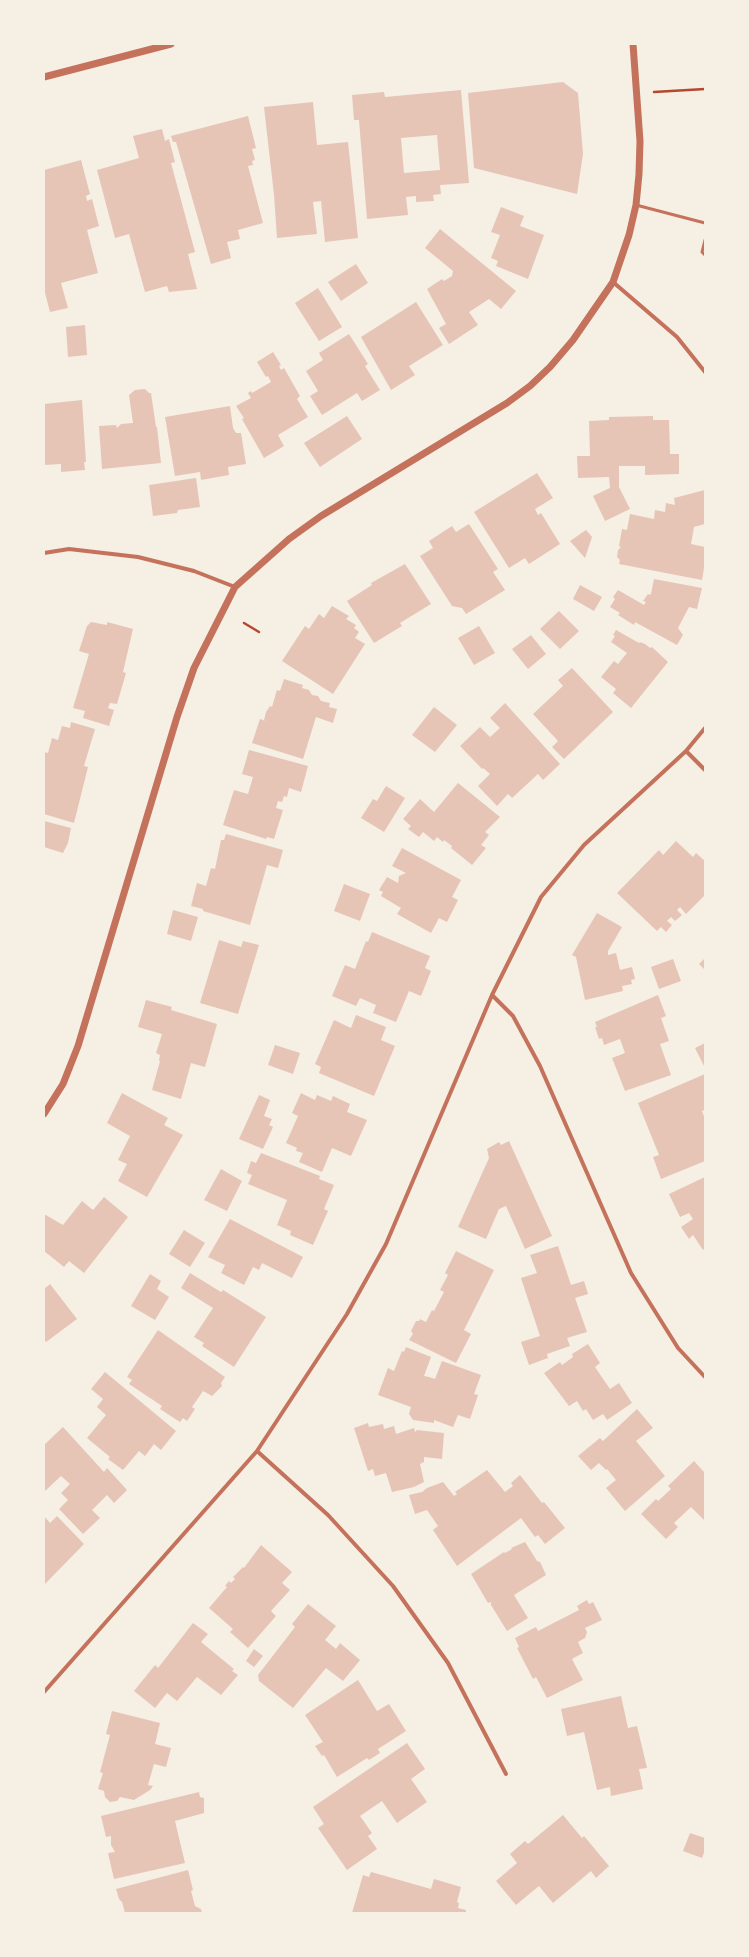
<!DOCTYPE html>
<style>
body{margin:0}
#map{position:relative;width:749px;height:1957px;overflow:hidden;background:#f6efe4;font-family:Cabin,sans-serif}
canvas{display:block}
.frame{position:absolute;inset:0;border:45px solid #f6efe4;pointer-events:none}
</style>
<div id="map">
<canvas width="749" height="1957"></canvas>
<div class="frame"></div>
</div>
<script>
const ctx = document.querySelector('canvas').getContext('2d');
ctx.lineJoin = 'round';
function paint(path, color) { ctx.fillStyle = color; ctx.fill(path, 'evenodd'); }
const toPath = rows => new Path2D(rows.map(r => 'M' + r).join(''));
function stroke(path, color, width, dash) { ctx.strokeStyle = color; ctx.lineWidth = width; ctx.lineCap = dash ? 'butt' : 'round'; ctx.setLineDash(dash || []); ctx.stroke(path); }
const building = toPath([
 [563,82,578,93,583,154,577,194,474,168,468,93],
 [461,90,469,183,440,185,441,194,433,195,434,201,416,202,416,196,406,197,408,215,367,219,359,120,354,120,352,95,384,92,385,97],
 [437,135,440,170,404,173,401,138],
 [313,102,317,145,348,142,358,238,325,242,321,201,313,202,317,234,277,238,274,195,264,107],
 [248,116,256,148,252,149,255,160,252,161,253,165,248,166,263,223,238,230,240,239,227,242,231,258,211,264,176,142,173,142,171,136],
 [162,129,165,141,169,139,175,162,171,163,195,252,188,254,197,289,169,292,167,286,145,292,129,234,115,238,97,170,139,158,133,136],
 [81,160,90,194,86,196,87,201,92,199,99,226,87,230,98,273,61,283,68,308,50,312,44,289,44,170],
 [501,207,524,216,520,226,544,235,528,279,496,266,498,261,491,258,500,235,491,232],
 [440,229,516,291,501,309,489,299,469,312,478,325,449,344,439,328,446,324,427,289,442,279,444,281,452,276,453,271,425,248],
 [356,264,368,283,341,301,328,282],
 [318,288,342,327,319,341,295,303],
 [416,302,443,345,409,366,415,375,391,390,361,337],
 [85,325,87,355,68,357,66,327],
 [349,334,368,364,365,366,380,390,362,401,357,393,322,415,310,396,318,391,306,371,323,360,319,353],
 [273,352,281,365,279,366,281,370,284,368,300,396,297,399,308,417,278,435,284,446,264,458,242,419,244,418,236,406,251,398,248,393,251,391,252,393,271,382,268,376,266,377,257,362],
 [145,389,149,393,151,393,156,427,157,427,161,463,102,469,99,426,116,425,117,428,121,424,133,423,129,395,135,390],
 [82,400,86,462,84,462,85,470,61,472,61,464,44,465,44,404],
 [230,406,233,428,236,433,241,433,246,464,228,467,229,475,201,480,200,472,175,476,165,417],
 [347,416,362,439,320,467,304,443],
 [653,416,653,420,669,420,670,454,679,454,679,474,645,475,645,466,619,466,619,487,630,509,605,521,593,496,610,488,609,477,578,478,577,456,590,456,589,421,609,420,609,417],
 [537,473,553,498,535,509,538,515,541,513,560,544,529,564,525,558,509,568,474,512],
 [196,478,200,507,178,510,177,513,153,516,149,485],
 [705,490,705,524,694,527,691,544,705,547,705,562,702,580,619,564,620,560,617,557,618,550,621,547,619,546,622,529,627,530,630,514,654,519,655,510,665,512,666,503,675,505,674,498],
 [469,524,498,569,493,572,505,590,466,614,462,608,452,606,420,556,433,548,429,541,452,526,456,532],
 [586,530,592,537,585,558,570,541],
 [405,564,431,604,400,623,402,626,374,643,347,601,372,585,371,583],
 [654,579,702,588,697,609,689,607,678,628,683,635,677,645,635,622,634,625,618,615,620,613,610,607,615,599,613,597,618,590,644,605,646,602,643,601,648,594,650,595,651,594],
 [580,585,602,597,594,611,573,599],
 [332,606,349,616,346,619,356,625,354,628,359,632,355,638,365,644,333,694,282,661,305,626,309,629,319,614,324,618],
 [559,611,579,631,560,649,540,629],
 [91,622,107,625,107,622,133,629,123,672,126,673,117,704,110,703,108,708,114,710,109,726,83,718,85,711,73,708,89,654,79,651,87,626],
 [479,626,495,653,474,665,458,638],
 [616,630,639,643,640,642,645,644,650,648,652,647,668,662,631,708,613,693,616,689,601,677,614,661,618,664,627,653,611,642,615,636,613,635],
 [531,635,546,654,528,669,512,649],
 [572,668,613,712,564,759,552,747,558,741,533,714,563,686,558,680],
 [284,679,303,685,302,688,309,690,312,695,318,696,321,701,330,703,329,707,337,709,333,723,316,717,303,759,252,743,260,719,266,721,264,720,266,712,270,706,272,707,277,690,280,691],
 [505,703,560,764,543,780,538,774,512,798,508,794,497,806,478,786,490,774,483,768,482,769,460,746,480,727,490,737,500,728,490,718],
 [434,707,457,725,435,752,412,735],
 [71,722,95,729,84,766,88,767,74,823,44,814,44,752,48,753,52,738,58,740,62,726,70,728],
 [249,750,308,766,301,792,289,788,287,797,284,796,282,802,278,801,276,808,283,810,274,839,267,837,266,839,223,825,234,790,248,794,253,777,242,774],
 [458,783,500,817,485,832,489,835,481,845,486,848,472,865,451,848,452,846,444,840,443,842,437,837,434,841,423,832,419,837,408,829,411,826,403,819,420,799,434,812],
 [386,786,405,798,384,832,361,818,373,799,377,801],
 [44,821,71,828,68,843,63,853,44,847],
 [226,834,283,850,278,868,267,865,250,925,203,911,203,909,191,906,197,883,206,886,211,868,215,869,221,840,224,840],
 [676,841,693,857,696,853,705,861,705,895,686,914,680,907,677,910,682,915,675,921,671,917,667,921,672,925,666,932,661,927,657,931,617,893,659,850,663,855],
 [402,848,461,880,452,897,458,900,447,922,439,918,431,933,397,914,401,908,381,896,383,892,379,890,387,877,398,883,399,876,406,873,392,866],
 [344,884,370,894,360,921,334,911],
 [173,910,198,917,191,941,167,934],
 [597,913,622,927,608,951,608,955,616,953,620,970,632,967,635,979,631,980,632,984,622,986,623,991,585,1000,576,957,572,955],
 [372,932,430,956,425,968,431,971,421,996,409,991,396,1022,373,1013,376,1005,360,998,356,1006,332,996,345,965,355,969,366,941,368,942],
 [219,940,241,947,243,941,259,945,238,1014,200,1003],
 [705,958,705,970,699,964],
 [673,959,681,981,659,989,651,967],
 [658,995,666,1016,661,1018,669,1041,660,1044,671,1075,625,1091,612,1058,625,1053,620,1039,604,1045,602,1038,599,1039,595,1027,597,1027,595,1022],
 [146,1000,172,1007,171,1010,217,1024,205,1067,191,1063,181,1099,152,1090,160,1061,159,1061,160,1055,156,1053,162,1034,138,1027],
 [356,1015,386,1027,381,1040,395,1046,374,1096,319,1073,321,1067,315,1064,334,1020,351,1028],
 [705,1043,705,1068,695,1048],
 [275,1045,300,1053,293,1074,268,1065],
 [705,1074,705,1110,702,1111,705,1119,705,1161,661,1179,653,1157,659,1155,638,1103],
 [122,1093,168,1118,164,1125,183,1135,147,1197,118,1181,127,1164,118,1160,130,1136,107,1123],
 [301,1093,315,1100,317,1095,331,1101,333,1096,350,1104,347,1112,367,1120,351,1156,332,1148,322,1172,299,1162,303,1153,296,1151,297,1148,286,1143,298,1116,292,1113],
 [259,1095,270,1100,264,1116,272,1119,269,1125,273,1127,263,1149,239,1139],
 [509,1141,552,1236,525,1249,506,1206,499,1209,486,1239,458,1227,489,1158,487,1149,499,1142,501,1145],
 [261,1153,320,1176,319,1179,334,1185,324,1209,328,1211,313,1245,290,1235,291,1231,277,1225,287,1200,248,1184,252,1175,247,1173,251,1161,256,1163],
 [221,1169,242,1181,227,1211,204,1200],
 [705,1177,705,1248,703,1250,693,1235,689,1239,681,1227,693,1219,689,1213,680,1217,669,1194],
 [104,1197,128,1217,84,1273,69,1261,64,1267,44,1251,44,1214,63,1225,82,1201,93,1210],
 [230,1219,303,1257,292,1278,262,1263,259,1270,253,1267,244,1285,221,1273,225,1265,208,1257],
 [184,1230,205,1243,190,1267,169,1254],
 [558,1246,571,1285,584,1281,588,1294,575,1298,587,1332,567,1338,570,1346,547,1354,548,1358,529,1365,521,1342,540,1336,521,1278,537,1273,530,1255],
 [456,1251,494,1270,464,1330,471,1334,456,1363,409,1340,413,1334,411,1331,416,1321,419,1321,420,1319,426,1322,432,1310,434,1311,444,1292,440,1290,448,1275,445,1273],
 [190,1273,221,1292,223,1290,266,1317,234,1367,202,1346,204,1343,194,1337,213,1308,181,1288],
 [150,1274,161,1281,157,1289,169,1297,155,1320,131,1306],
 [50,1284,77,1319,46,1342,44,1339,44,1289],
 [158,1330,225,1377,221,1383,222,1386,212,1396,203,1391,192,1407,195,1409,187,1421,183,1418,180,1422,160,1409,162,1406,129,1384,132,1380,127,1377],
 [588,1344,600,1363,595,1367,610,1389,619,1383,632,1403,607,1420,603,1414,593,1420,586,1409,583,1411,577,1401,569,1406,544,1373,560,1362,562,1365,573,1357,572,1354],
 [406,1347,431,1357,424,1376,429,1377,435,1379,442,1361,481,1375,474,1394,478,1395,470,1419,458,1415,453,1427,434,1420,434,1423,413,1420,409,1414,411,1407,378,1395,388,1368,394,1371,402,1351,404,1352],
 [105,1372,176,1431,161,1450,154,1444,145,1456,139,1451,123,1470,108,1459,110,1457,87,1438,106,1415,97,1407,103,1399,91,1389],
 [637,1409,653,1428,636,1441,665,1476,625,1511,606,1488,616,1480,607,1469,606,1470,599,1463,591,1470,578,1456,600,1438,603,1441],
 [368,1423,369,1427,383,1424,384,1429,394,1426,396,1434,414,1428,415,1432,417,1430,444,1433,442,1459,424,1457,424,1462,420,1464,424,1482,414,1487,392,1492,386,1473,375,1476,373,1469,368,1471,354,1428],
 [63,1427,104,1472,107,1468,127,1490,114,1503,107,1495,92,1510,100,1518,83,1534,59,1509,68,1500,61,1493,70,1484,61,1476,44,1492,44,1445],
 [694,1461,705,1473,705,1521,691,1507,674,1523,678,1527,666,1539,641,1514,656,1499,658,1501,671,1489,668,1486],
 [487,1470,505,1492,513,1486,511,1483,520,1475,542,1503,544,1502,565,1528,545,1544,538,1535,535,1537,521,1518,457,1566,433,1530,438,1526,427,1510,415,1514,409,1495,422,1492,427,1488,443,1482,454,1496,457,1494,455,1492],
 [44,1516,50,1523,57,1516,84,1544,44,1585],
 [525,1542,537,1561,540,1562,546,1575,514,1595,528,1618,507,1631,491,1605,491,1602,488,1603,471,1574,504,1552,505,1553,512,1549,511,1548],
 [261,1545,292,1572,282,1583,290,1590,271,1611,276,1616,248,1648,230,1632,233,1629,209,1608,227,1587,225,1586,229,1581,231,1583,235,1579,233,1577,243,1567,244,1568],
 [587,1600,589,1604,593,1602,602,1620,585,1628,587,1632,585,1638,578,1642,583,1653,572,1659,583,1680,547,1698,536,1677,533,1679,517,1648,519,1647,515,1638,536,1627,538,1631,579,1610,577,1606],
 [308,1604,336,1626,325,1640,336,1649,340,1643,360,1660,343,1681,326,1668,293,1708,259,1681,258,1675,295,1627,292,1624],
 [193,1623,208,1634,201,1642,234,1669,232,1671,238,1675,221,1695,197,1677,177,1701,167,1693,155,1708,134,1691,155,1665,158,1668],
 [254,1649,263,1656,254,1667,246,1661],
 [358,1680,377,1711,389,1704,406,1731,378,1749,380,1753,369,1760,367,1758,337,1777,324,1755,322,1756,315,1746,323,1742,305,1715],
 [621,1696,628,1728,637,1726,647,1768,639,1769,643,1789,611,1796,610,1787,597,1790,584,1732,567,1736,561,1709],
 [112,1711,160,1723,155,1744,171,1748,166,1767,154,1764,148,1785,153,1786,150,1790,134,1800,120,1797,117,1801,110,1802,105,1797,104,1791,98,1789,103,1773,100,1772,110,1735,106,1734],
 [407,1743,425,1769,411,1779,427,1802,397,1823,382,1801,360,1816,372,1833,368,1836,377,1849,347,1870,318,1828,324,1824,313,1807],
 [199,1792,200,1797,204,1798,204,1813,175,1821,185,1863,114,1879,108,1853,115,1852,111,1845,111,1836,106,1837,101,1816],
 [563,1815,582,1838,584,1836,609,1866,596,1878,591,1871,553,1903,539,1886,516,1905,496,1881,517,1863,510,1854,525,1841,528,1844],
 [690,1833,705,1838,705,1850,702,1858,683,1851],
 [188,1870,193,1890,191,1891,195,1906,201,1909,202,1913,125,1913,122,1902,119,1899,116,1889],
 [371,1872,431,1889,434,1879,461,1887,457,1902,459,1903,458,1908,466,1910,466,1913,352,1913,363,1875,369,1877]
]);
const path = toPath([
 [654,92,705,89],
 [244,623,259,632]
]);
const service = toPath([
 [636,205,705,223],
 [705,240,702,252,705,255]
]);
const minor = toPath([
 [613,282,677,337,705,372],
 [44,553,69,549,138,557,194,571,235,587],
 [686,751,705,770],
 [492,995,513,1016,540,1066,631,1273,678,1348,705,1377],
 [257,1451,328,1515,393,1586,448,1663,506,1774],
 [44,1692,257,1451,347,1314,386,1244,492,995,541,897,584,845,686,751,705,728]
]);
const tertiary = toPath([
 [44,77,171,44],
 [44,1114,63,1084,78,1046,177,717,194,668,235,587,289,539,321,516,507,403,530,386,550,367,573,340,613,282,629,235,636,205,639,174,640,141,633,44]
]);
paint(building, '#e6c5b7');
stroke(path, '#b5482f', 2.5);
stroke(service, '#c5725c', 3);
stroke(minor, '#c5725c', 4);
stroke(tertiary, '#c5725c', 7);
</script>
